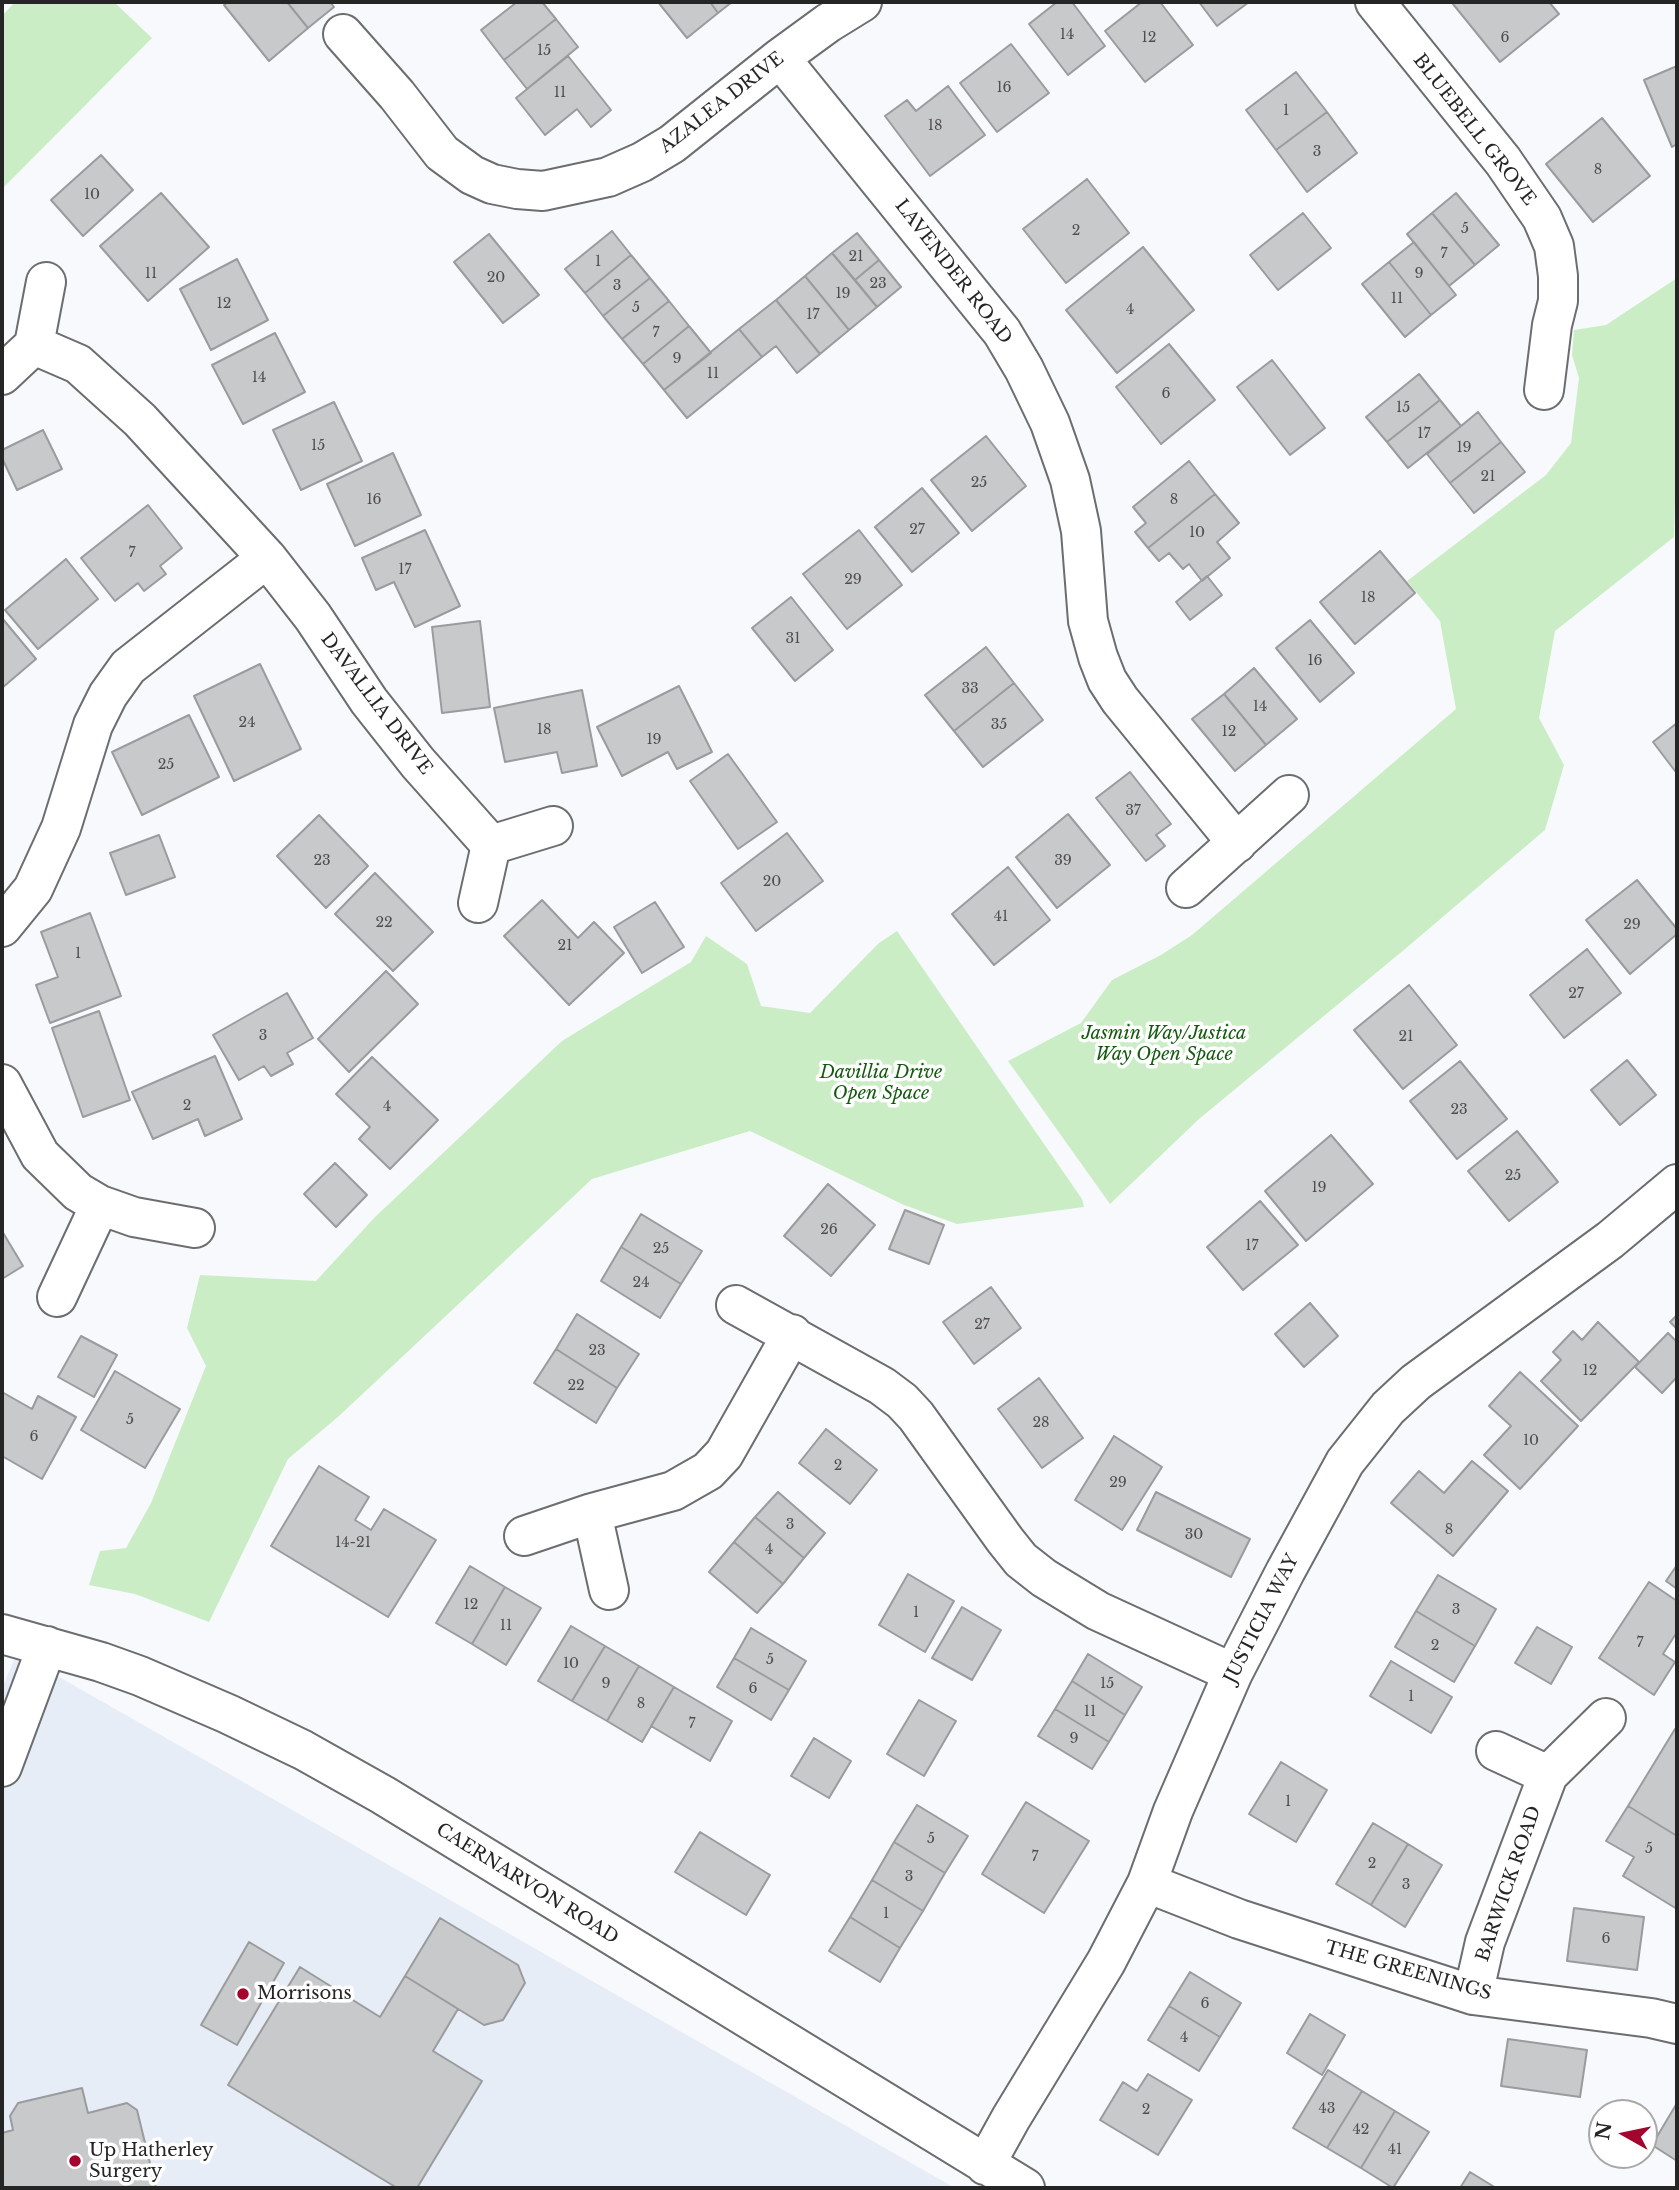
<!DOCTYPE html>
<style>
body{margin:0}
#map{position:relative;width:1679px;height:2190px;overflow:hidden;background:#f8f9fc;font-family:"Libre Baskerville",serif}
canvas{display:block}
.frame{position:absolute;inset:0;border:4px solid #252526;pointer-events:none}
.north{position:absolute;left:1588px;top:2099px;width:70px;height:70px;box-sizing:border-box;background:#fff;border:2px solid #a8a8a8;border-radius:50%;rotate:279deg;font-size:19px;font-weight:700;line-height:28px;text-align:center;color:#252526}
.north::after{content:'';display:block;margin:auto;width:24px;height:32px;background:#a3052e;clip-path:polygon(50% 0,100% 100%,50% 72%,0 100%)}
</style>
<div id="map">
<canvas width="1679" height="2190"></canvas>
<div class="frame"></div>
<div class="north">N</div>
</div>
<script>
const ctx = document.querySelector('canvas').getContext('2d');
ctx.lineJoin = 'round';
function paint(path, color) { ctx.fillStyle = color; ctx.fill(path, 'evenodd'); }
const toPath = rows => new Path2D(rows.map(r => 'M' + r).join(''));
function stroke(path, color, width, dash) { ctx.strokeStyle = color; ctx.lineWidth = width; ctx.lineCap = dash ? 'butt' : 'round'; ctx.setLineDash(dash || []); ctx.stroke(path); }
function write(font, color, halo, rows, align = 'center') {
  ctx.font = font + ' "Libre Baskerville",serif'; ctx.lineWidth = 7; ctx.setLineDash([]); ctx.textBaseline = 'middle'; ctx.strokeStyle = halo; ctx.fillStyle = color; for (const [text, x, y, turn = 0] of rows) {
    ctx.save(); ctx.translate(x, y); ctx.rotate((+turn || 0) * Math.PI / 180); ctx.textAlign = isNaN(turn) ? turn : align; if (halo) ctx.strokeText(text, 0, 0); ctx.fillText(text, 0, 0); ctx.restore();
  }
}
const built = toPath([
 [17,1653,955,2188,2,2188,2,1688]
]);
const green = toPath([
 [15,2,114,2,152,38,2,189,2,16],
 [1677,278,1677,499,1675,501,1674,537,1555,631,1539,718,1564,765,1545,830,1405,949,1199,1119,1110,1204,1008,1061,1081,1023,1112,980,1161,955,1192,935,1456,709,1440,621,1407,581,1546,475,1571,443,1579,378,1572,355,1574,330,1606,325],
 [897,931,1082,1199,1084,1207,957,1224,904,1205,750,1131,592,1179,339,1416,288,1459,209,1622,135,1594,89,1585,100,1551,126,1548,151,1503,206,1366,187,1328,200,1275,316,1281,375,1217,562,1041,691,962,706,936,747,964,761,1006,810,1013,879,943]
]);
const building = toPath([
 [228,2,287,2,308,28,269,61,224,5,228,2],
 [287,2,330,2,334,7,308,28,287,2],
 [517,2,542,2,556,19,504,60,481,30,517,2],
 [658,2,710,2,718,13,687,38,658,2],
 [710,2,732,2,718,13,710,2],
 [1057,2,1072,2,1105,46,1068,75,1029,24,1057,2],
 [1142,2,1160,2,1193,45,1145,82,1105,31,1142,2],
 [1199,2,1249,2,1217,26,1199,2],
 [1456,2,1549,2,1559,14,1500,62,1453,4,1456,2],
 [556,19,578,47,527,89,504,60,556,19],
 [1011,44,1049,93,997,132,960,83,1011,44],
 [568,56,611,110,591,127,577,109,545,135,516,98,568,56],
 [1677,66,1677,144,1672,147,1644,80,1677,66],
 [1296,72,1327,112,1276,150,1246,110,1296,72],
 [948,86,985,135,930,176,885,116,907,100,916,111,948,86],
 [1327,112,1357,153,1307,192,1276,150,1327,112],
 [1602,118,1650,176,1593,222,1546,164,1602,118],
 [101,155,133,190,83,236,51,200,101,155],
 [1087,179,1129,233,1066,283,1023,229,1087,179],
 [161,193,209,247,148,301,100,246,161,193],
 [1456,193,1499,245,1475,265,1432,213,1456,193],
 [1303,213,1331,248,1278,290,1250,255,1303,213],
 [1432,213,1475,265,1449,286,1407,234,1432,213],
 [612,231,631,255,585,293,565,269,612,231],
 [857,233,879,260,855,280,832,253,857,233],
 [489,234,539,295,503,323,454,262,489,234],
 [1414,242,1456,295,1431,315,1389,262,1414,242],
 [1143,247,1194,310,1117,373,1066,310,1143,247],
 [832,253,877,307,849,330,805,276,832,253],
 [631,255,650,278,603,316,585,293,631,255],
 [237,259,268,320,211,350,180,289,237,259],
 [879,260,901,287,877,307,855,280,879,260],
 [1389,262,1431,315,1405,337,1362,284,1389,262],
 [805,276,849,330,820,354,776,300,805,276],
 [650,278,669,301,622,339,603,316,650,278],
 [776,300,820,354,797,373,776,346,762,357,739,329,776,300],
 [669,301,689,326,643,364,622,339,669,301],
 [689,326,711,353,664,390,643,364,689,326],
 [739,329,762,357,687,418,664,390,739,329],
 [275,333,305,392,243,424,212,365,275,333],
 [1169,344,1215,400,1161,444,1116,387,1169,344],
 [1272,360,1325,428,1290,455,1237,387,1272,360],
 [1419,374,1440,400,1387,442,1366,417,1419,374],
 [1440,400,1461,426,1408,468,1387,442,1440,400],
 [334,402,362,461,301,490,273,430,334,402],
 [1478,412,1501,442,1450,483,1427,454,1478,412],
 [43,430,62,469,17,490,2,458,2,450,43,430],
 [986,436,1026,486,972,531,931,480,986,436],
 [1501,442,1525,472,1474,513,1450,483,1501,442],
 [393,453,421,515,355,546,327,484,393,453],
 [1189,461,1215,494,1148,548,1135,532,1146,523,1133,507,1189,461],
 [922,488,959,533,912,572,875,527,922,488],
 [1215,494,1239,523,1217,542,1230,558,1202,581,1189,564,1183,569,1169,553,1159,561,1148,548,1215,494],
 [148,505,182,548,160,566,166,574,144,591,138,583,115,601,81,558,148,505],
 [425,530,460,606,415,627,394,582,376,590,362,558,425,530],
 [859,530,902,585,847,629,803,574,859,530],
 [1380,551,1415,593,1355,644,1320,602,1380,551],
 [66,559,98,599,38,649,5,610,66,559],
 [1207,576,1222,595,1190,620,1176,602,1207,576],
 [791,597,833,650,795,681,752,628,791,597],
 [2,618,36,659,2,688,2,618],
 [1310,620,1354,673,1320,702,1276,648,1310,620],
 [480,621,490,707,442,713,432,627,480,621],
 [986,647,1014,683,954,731,925,695,986,647],
 [260,664,301,749,234,781,194,696,260,664],
 [1254,668,1297,719,1266,745,1224,694,1254,668],
 [1014,683,1043,720,983,767,954,731,1014,683],
 [679,686,712,752,677,769,668,752,622,776,597,727,679,686],
 [582,690,597,766,562,773,557,752,505,762,494,708,582,690],
 [1224,694,1266,745,1235,771,1192,719,1224,694],
 [189,715,219,777,142,815,112,752,189,715],
 [1677,723,1677,769,1675,771,1653,742,1677,723],
 [728,754,777,822,738,849,690,781,728,754],
 [1130,772,1171,824,1156,835,1165,846,1146,861,1096,798,1130,772],
 [1068,814,1110,865,1057,908,1016,857,1068,814],
 [319,815,368,866,326,908,277,856,319,815],
 [787,833,823,881,756,931,721,883,787,833],
 [159,835,175,877,126,895,110,853,159,835],
 [1008,867,1050,920,994,965,952,914,1008,867],
 [375,873,433,932,393,971,335,914,375,873],
 [1637,880,1677,929,1677,934,1630,974,1586,920,1637,880],
 [542,900,578,938,594,922,624,953,569,1005,504,936,542,900],
 [655,902,684,947,642,973,614,927,655,902],
 [90,913,121,996,50,1023,36,985,58,977,41,932,90,913],
 [1587,949,1621,993,1564,1038,1530,995,1587,949],
 [386,971,418,1004,349,1072,318,1039,386,971],
 [1409,985,1457,1045,1403,1089,1354,1030,1409,985],
 [287,993,313,1038,287,1053,293,1064,271,1076,264,1066,239,1080,213,1035,287,993],
 [99,1011,130,1100,83,1117,52,1028,99,1011],
 [215,1056,242,1119,205,1136,198,1119,153,1139,132,1092,215,1056],
 [372,1057,438,1120,390,1169,359,1139,370,1127,336,1094,372,1057],
 [1627,1060,1656,1095,1620,1125,1591,1090,1627,1060],
 [1460,1061,1507,1119,1457,1159,1410,1101,1460,1061],
 [1517,1131,1558,1182,1509,1221,1468,1171,1517,1131],
 [1331,1135,1373,1184,1306,1241,1265,1191,1331,1135],
 [335,1163,367,1195,336,1227,304,1194,335,1163],
 [828,1184,875,1225,831,1276,784,1236,828,1184],
 [1260,1201,1298,1245,1243,1290,1207,1247,1260,1201],
 [905,1210,944,1225,929,1264,889,1249,905,1210],
 [641,1214,702,1251,681,1284,621,1247,641,1214],
 [2,1231,23,1266,2,1279,2,1231],
 [621,1247,681,1284,660,1318,601,1281,621,1247],
 [991,1287,1021,1328,974,1364,943,1322,991,1287],
 [1310,1303,1338,1336,1304,1367,1275,1334,1310,1303],
 [577,1314,639,1354,617,1388,556,1349,577,1314],
 [1677,1315,1677,1329,1670,1322,1677,1315],
 [1598,1322,1639,1362,1581,1421,1541,1381,1561,1360,1553,1352,1573,1331,1582,1340,1598,1322],
 [1668,1333,1677,1342,1677,1377,1662,1393,1635,1367,1668,1333],
 [81,1336,117,1355,94,1397,58,1377,81,1336],
 [556,1349,617,1388,596,1423,534,1383,556,1349],
 [115,1371,180,1409,145,1468,81,1430,115,1371],
 [1520,1372,1578,1426,1520,1489,1484,1455,1511,1426,1489,1406,1520,1372],
 [1039,1378,1083,1438,1042,1468,998,1409,1039,1378],
 [2,1392,32,1409,38,1396,76,1417,42,1479,2,1456,2,1392],
 [826,1429,877,1470,850,1504,799,1463,826,1429],
 [1114,1436,1162,1467,1122,1530,1075,1500,1114,1436],
 [1472,1461,1508,1491,1453,1556,1391,1503,1419,1471,1444,1493,1472,1461],
 [319,1466,369,1497,355,1520,371,1530,384,1509,436,1540,388,1617,271,1546,319,1466],
 [778,1492,825,1533,804,1558,755,1517,778,1492],
 [1156,1492,1250,1539,1231,1577,1137,1530,1156,1492],
 [755,1517,804,1558,783,1584,734,1542,755,1517],
 [734,1542,783,1584,757,1613,709,1572,734,1542],
 [1677,1565,1677,1589,1666,1581,1677,1565],
 [470,1566,505,1587,472,1644,436,1623,470,1566],
 [908,1574,954,1601,925,1652,879,1625,908,1574],
 [1438,1575,1496,1609,1475,1646,1416,1611,1438,1575],
 [1649,1582,1677,1601,1677,1632,1663,1654,1675,1662,1654,1695,1599,1658,1649,1582],
 [505,1587,541,1608,506,1665,472,1644,505,1587],
 [962,1607,1001,1630,972,1680,932,1658,962,1607],
 [1416,1611,1475,1646,1454,1682,1395,1647,1416,1611],
 [571,1626,605,1646,572,1701,538,1681,571,1626],
 [1537,1627,1572,1647,1551,1684,1515,1663,1537,1627],
 [751,1628,806,1661,789,1690,734,1658,751,1628],
 [605,1646,639,1666,607,1721,572,1701,605,1646],
 [1088,1654,1142,1687,1125,1715,1072,1681,1088,1654],
 [734,1658,789,1690,771,1720,717,1687,734,1658],
 [1391,1661,1452,1697,1431,1733,1370,1696,1391,1661],
 [639,1666,674,1687,642,1742,607,1721,639,1666],
 [1072,1681,1125,1715,1109,1742,1055,1709,1072,1681],
 [674,1687,732,1721,710,1761,651,1726,674,1687],
 [919,1700,956,1721,924,1776,887,1754,919,1700],
 [1055,1709,1109,1742,1092,1769,1038,1736,1055,1709],
 [1675,1729,1677,1730,1677,1836,1628,1806,1675,1729],
 [814,1738,851,1761,829,1798,791,1776,814,1738],
 [1281,1762,1327,1790,1296,1842,1249,1814,1281,1762],
 [1026,1802,1089,1841,1044,1913,982,1874,1026,1802],
 [917,1805,968,1836,945,1873,894,1842,917,1805],
 [1628,1806,1677,1836,1677,1909,1623,1876,1634,1857,1606,1841,1628,1806],
 [1373,1823,1408,1844,1371,1905,1336,1884,1373,1823],
 [700,1832,770,1875,746,1915,675,1872,700,1832],
 [894,1842,945,1873,923,1911,872,1880,894,1842],
 [1408,1844,1442,1865,1405,1927,1371,1905,1408,1844],
 [872,1880,923,1911,900,1948,850,1917,872,1880],
 [1574,1908,1644,1917,1637,1970,1567,1961,1574,1908],
 [850,1917,900,1948,880,1982,829,1951,850,1917],
 [440,1918,518,1965,525,1983,503,2020,484,2025,405,1976,440,1918],
 [249,1942,284,1963,237,2045,201,2025,249,1942],
 [300,1967,380,2017,405,1976,458,2009,433,2051,482,2081,417,2188,397,2188,228,2085,300,1967],
 [1190,1972,1241,2003,1220,2037,1169,2006,1190,1972],
 [1169,2006,1220,2037,1199,2071,1148,2040,1169,2006],
 [1310,2014,1345,2035,1322,2075,1287,2053,1310,2014],
 [1508,2039,1587,2050,1580,2097,1501,2086,1508,2039],
 [1328,2070,1362,2091,1327,2148,1293,2128,1328,2070],
 [1148,2074,1192,2100,1158,2155,1100,2120,1123,2082,1137,2091,1148,2074],
 [82,2088,88,2113,127,2103,137,2110,156,2188,2,2188,2,2133,13,2130,10,2116,18,2103,82,2088],
 [1362,2091,1395,2111,1361,2168,1327,2148,1362,2091],
 [1677,2103,1677,2161,1652,2145,1677,2103],
 [1395,2111,1429,2132,1393,2188,1361,2168,1395,2111],
 [1470,2172,1496,2188,1460,2188,1470,2172]
]);
const street = toPath([
 [1375,2,1503,161,1542,218,1554,246,1558,276,1558,301,1552,325,1544,390],
 [343,34,397,95,442,153,472,175,492,184,517,189,543,191,608,177,642,162,672,144,780,58,828,23,862,2],
 [780,58,1002,332,1024,369,1050,423,1070,480,1081,531,1088,621,1098,657,1107,680,1120,700,1237,843],
 [34,345,78,364,140,420,267,558,313,617,369,701,418,763,491,845],
 [2,375,34,345,46,282],
 [1186,888,1289,795],
 [478,903,491,845,553,826],
 [2,927,33,889,61,828,93,725,108,695,128,667,267,558],
 [2,1084,40,1155,78,1192,100,1205,134,1217,195,1228],
 [57,1297,100,1205],
 [736,1305,882,1386,902,1401,916,1416,1005,1540,1021,1560,1044,1578,1098,1611,1233,1673],
 [592,1513,609,1590],
 [524,1536,592,1513,673,1491,708,1471,724,1454,792,1334],
 [2,1634,101,1662,140,1676,228,1714,303,1750,383,1795,1025,2188],
 [1496,1751,1548,1775],
 [2,1767,47,1646],
 [1147,1883,1239,1919,1473,1995,1651,2018,1677,2024],
 [1473,1995,1485,1942,1548,1775,1606,1718],
 [985,2165,1011,2118,1106,1962,1147,1883,1173,1811,1233,1673,1285,1572,1345,1462,1388,1408,1416,1382,1610,1240,1677,1184]
]);
const markers = [
 [243,1994,7,"#a3052e"],
 [75,2161,7,"#a3052e"]
];
const numberNames = [
 ["14",1067,35],
 ["12",1149,38],
 ["6",1505,38],
 ["15",544,51],
 ["16",1004,88],
 ["11",560,93],
 ["1",1286,111],
 ["18",935,126],
 ["3",1317,152],
 ["8",1598,170],
 ["10",92,195],
 ["5",1465,229],
 ["2",1076,231],
 ["7",1444,254],
 ["21",856,257],
 ["1",598,262],
 ["11",151,274],
 ["9",1419,274],
 ["20",496,278],
 ["23",878,284],
 ["3",617,286],
 ["19",843,294],
 ["11",1397,299],
 ["12",224,304],
 ["5",636,308],
 ["4",1130,310],
 ["17",813,315],
 ["7",656,333],
 ["9",677,359],
 ["11",713,374],
 ["14",259,378],
 ["6",1166,394],
 ["15",1403,408],
 ["17",1424,434],
 ["15",318,446],
 ["19",1464,448],
 ["21",1488,477],
 ["25",979,483],
 ["16",374,500],
 ["8",1174,500],
 ["27",917,530],
 ["10",1197,533],
 ["7",132,553],
 ["17",405,570],
 ["29",853,580],
 ["18",1368,598],
 ["31",793,639],
 ["16",1315,661],
 ["33",970,689],
 ["14",1260,707],
 ["24",247,723],
 ["35",999,725],
 ["18",544,730],
 ["12",1229,732],
 ["19",654,740],
 ["25",166,765],
 ["37",1133,811],
 ["23",322,861],
 ["39",1063,861],
 ["20",772,882],
 ["41",1001,917],
 ["22",384,923],
 ["29",1632,925],
 ["21",565,946],
 ["1",78,954],
 ["27",1576,994],
 ["3",263,1036],
 ["21",1406,1037],
 ["2",187,1106],
 ["4",387,1107],
 ["23",1459,1110],
 ["25",1513,1176],
 ["19",1319,1188],
 ["26",829,1230],
 ["17",1252,1246],
 ["25",661,1249],
 ["24",641,1283],
 ["27",982,1325],
 ["23",597,1351],
 ["12",1590,1371],
 ["22",576,1386],
 ["5",130,1420],
 ["28",1041,1423],
 ["6",34,1437],
 ["10",1531,1441],
 ["2",838,1466],
 ["29",1118,1483],
 ["3",790,1525],
 ["8",1449,1530],
 ["30",1194,1535],
 ["14-21",353,1543],
 ["4",769,1550],
 ["12",471,1605],
 ["3",1456,1610],
 ["1",916,1613],
 ["11",506,1626],
 ["7",1640,1643],
 ["2",1435,1646],
 ["5",770,1660],
 ["10",571,1664],
 ["9",606,1684],
 ["15",1107,1684],
 ["6",753,1689],
 ["1",1411,1697],
 ["8",641,1704],
 ["11",1090,1712],
 ["7",692,1724],
 ["9",1074,1739],
 ["1",1288,1802],
 ["5",931,1839],
 ["5",1649,1849],
 ["7",1035,1857],
 ["2",1372,1864],
 ["3",909,1877],
 ["3",1406,1885],
 ["1",886,1914],
 ["6",1606,1939],
 ["6",1205,2004],
 ["4",1184,2038],
 ["43",1327,2109],
 ["2",1146,2110],
 ["42",1361,2130],
 ["41",1395,2150]
];
const streetNames = [
 ["AZALEA DRIVE",722,103,-38],
 ["BLUEBELL GROVE",1474,130,52],
 ["LAVENDER ROAD",953,272,52],
 ["DAVALLIA DRIVE",376,704,53],
 ["JUSTICIA WAY",1262,1619,-63],
 ["CAERNARVON ROAD",527,1884,32],
 ["BARWICK ROAD",1509,1884,-71],
 ["THE GREENINGS",1408,1971,16]
];
const parkNames = [
 ["Jasmin Way/Justica",1164,1034],
 ["Way Open Space",1164,1055],
 ["Davillia Drive",881,1073],
 ["Open Space",881,1094]
];
const poiNames = [
 ["Morrisons",257,1994],
 ["Up Hatherley",89,2151],
 ["Surgery",89,2172]
];
paint(built, '#e7edf6');
paint(green, '#caedc5');
paint(building, '#c8c9cb');
stroke(building, '#9a9b9d', 2);
stroke(street, '#6c6d6f', 42);
stroke(street, '#fff', 38);
for (const [x, y, r, color] of markers) { const dot = new Path2D(); dot.arc(x, y, r, 0, 2 * Math.PI); ctx.fillStyle = color; ctx.fill(dot); stroke(dot, '#fff', 2.5); }
write('14px', '#4e4e4f', null, numberNames);
write('18px', '#252526', '#fff', streetNames);
write('italic 18px', '#145a0e', '#fff', parkNames);
write('18px', '#252526', '#fff', poiNames, 'left');
</script>
